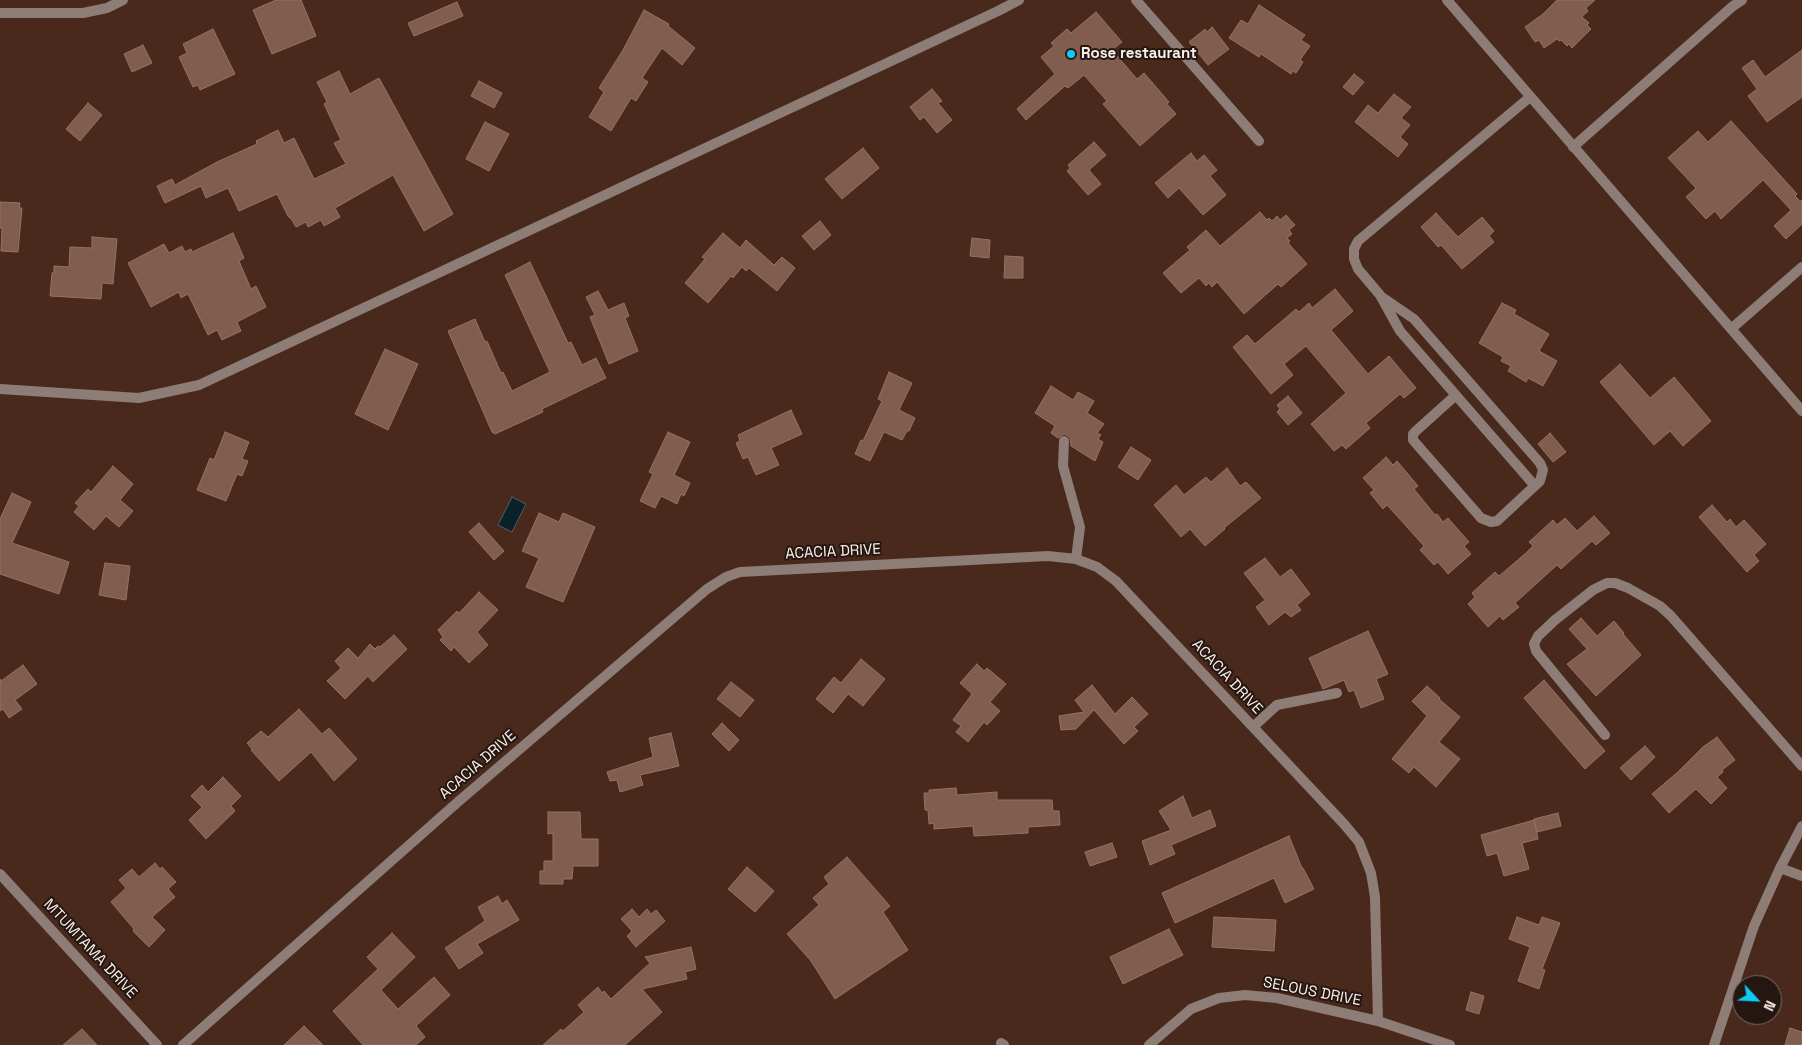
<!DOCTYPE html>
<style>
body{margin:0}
#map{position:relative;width:1802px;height:1045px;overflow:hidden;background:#48291c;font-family:"Space Grotesk",sans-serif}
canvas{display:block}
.north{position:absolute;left:1732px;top:975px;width:50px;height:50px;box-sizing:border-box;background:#241610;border:1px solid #7b6d68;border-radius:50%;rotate:115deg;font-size:14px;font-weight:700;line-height:20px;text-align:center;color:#fdf0eb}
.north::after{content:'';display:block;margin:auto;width:18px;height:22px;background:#0ccafa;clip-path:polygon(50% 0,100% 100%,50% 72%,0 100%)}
</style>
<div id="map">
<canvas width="1802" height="1045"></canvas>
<div class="north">N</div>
</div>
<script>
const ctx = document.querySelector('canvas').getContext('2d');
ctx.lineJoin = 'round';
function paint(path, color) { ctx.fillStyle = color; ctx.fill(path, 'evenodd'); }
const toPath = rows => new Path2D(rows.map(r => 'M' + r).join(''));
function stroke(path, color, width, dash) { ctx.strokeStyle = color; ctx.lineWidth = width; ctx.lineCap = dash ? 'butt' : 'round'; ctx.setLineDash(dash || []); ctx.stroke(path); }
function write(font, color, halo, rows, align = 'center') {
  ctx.font = font + ' "Space Grotesk",sans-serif'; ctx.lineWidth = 4; ctx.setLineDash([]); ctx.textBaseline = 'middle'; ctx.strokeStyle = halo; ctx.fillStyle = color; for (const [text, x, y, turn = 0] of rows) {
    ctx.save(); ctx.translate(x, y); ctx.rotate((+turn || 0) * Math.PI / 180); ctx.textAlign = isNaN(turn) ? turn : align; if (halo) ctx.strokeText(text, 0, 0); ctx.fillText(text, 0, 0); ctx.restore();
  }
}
const water = toPath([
 [512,497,526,504,512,532,498,525,512,497]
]);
const building = toPath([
 [276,0,301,0,316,36,272,54,253,10,276,0],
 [1557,0,1595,0,1586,8,1588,11,1582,17,1589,23,1587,25,1591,29,1572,48,1569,44,1567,46,1561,40,1559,41,1557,39,1544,48,1539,40,1535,42,1525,27,1543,14,1557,0],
 [457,2,463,16,414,36,408,23,457,2],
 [1259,5,1305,35,1301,40,1310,46,1300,60,1303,62,1296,73,1293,71,1291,74,1261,54,1259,57,1229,38,1241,20,1248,24,1259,5],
 [644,10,669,24,668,26,695,48,682,65,662,48,642,78,648,82,636,101,631,98,611,131,589,117,604,92,599,88,623,50,644,10],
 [1096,12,1122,42,1112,50,1137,79,1144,73,1169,102,1167,104,1176,114,1140,146,1103,104,1107,101,1084,75,1068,88,1065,86,1026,120,1017,109,1055,74,1041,57,1054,46,1051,43,1067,29,1071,33,1096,12],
 [1212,27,1229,49,1208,65,1189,42,1205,29,1207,32,1212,27],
 [213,29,235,74,200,90,198,85,193,87,179,57,187,53,183,44,213,29],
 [143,45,152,63,132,72,124,54,143,45],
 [1802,50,1802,97,1767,122,1748,96,1757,89,1742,68,1753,60,1765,77,1802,50],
 [339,71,350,94,379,78,453,214,424,231,393,175,335,208,340,217,324,226,321,220,308,227,306,222,296,227,292,220,288,216,277,194,239,211,228,188,206,198,201,186,165,203,157,186,172,179,175,185,217,162,257,144,256,141,278,130,284,143,294,138,314,179,346,164,334,143,341,140,324,104,327,102,317,82,339,71],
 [1354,74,1364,82,1353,95,1343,87,1354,74],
 [479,81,502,93,494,108,471,96,479,81],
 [932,89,942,101,938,103,952,120,937,133,924,117,920,120,910,107,932,89],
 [1394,94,1411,107,1401,118,1410,125,1400,137,1408,144,1398,157,1355,122,1368,105,1378,113,1394,94],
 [88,103,102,115,80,141,66,129,88,103],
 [1731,121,1797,194,1795,196,1800,201,1802,200,1802,224,1786,239,1774,226,1791,210,1763,180,1721,219,1715,211,1706,219,1686,197,1696,188,1668,158,1698,131,1708,142,1731,121],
 [485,122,509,134,489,171,466,159,485,122],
 [1094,142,1106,155,1089,170,1101,184,1088,195,1067,171,1070,168,1068,165,1094,142],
 [863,148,879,168,842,199,825,179,863,148],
 [1191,153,1197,161,1204,155,1217,170,1210,176,1226,195,1203,215,1179,188,1168,198,1155,183,1191,153],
 [0,202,20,203,19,208,22,208,18,252,1,251,2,228,0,228,0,202],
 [1260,212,1267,220,1269,218,1272,221,1277,216,1280,220,1286,215,1295,225,1289,230,1292,234,1287,238,1290,241,1288,243,1307,264,1281,287,1278,284,1244,314,1217,282,1212,287,1209,283,1206,286,1199,278,1181,293,1163,273,1190,250,1187,247,1206,230,1220,246,1260,212],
 [1436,213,1458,237,1482,217,1494,231,1489,236,1494,242,1462,269,1441,245,1438,247,1421,227,1436,213],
 [820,221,831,235,814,250,802,236,820,221],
 [233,233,244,258,239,261,251,289,256,286,266,307,237,322,241,331,222,340,217,330,208,335,188,294,181,298,179,292,151,307,128,263,164,244,169,253,182,246,185,252,191,249,192,252,233,233],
 [723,233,740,248,746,240,774,265,782,257,795,268,777,291,749,268,746,271,742,267,733,278,731,276,708,303,685,283,705,259,702,257,723,233],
 [92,237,117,239,113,284,102,283,101,299,50,296,52,273,54,272,54,266,69,267,70,247,92,248,92,237],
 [972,238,990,240,989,258,970,256,972,238],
 [1005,256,1023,257,1023,278,1004,278,1005,256],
 [530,262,568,343,571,342,582,365,596,358,606,378,542,409,543,412,495,434,492,432,448,331,475,319,485,342,487,341,501,373,503,372,512,391,550,372,505,275,530,262],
 [1335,289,1353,311,1331,330,1368,374,1389,356,1416,388,1404,398,1400,394,1366,423,1370,428,1346,449,1342,445,1334,451,1311,424,1346,393,1306,346,1284,364,1293,375,1271,394,1233,347,1247,335,1255,344,1296,309,1299,312,1309,303,1312,308,1335,289],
 [598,291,608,310,624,303,629,316,625,318,638,351,609,364,590,317,595,315,586,297,598,291],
 [1502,303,1516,310,1514,314,1549,334,1539,351,1557,361,1543,386,1528,378,1526,382,1508,371,1511,366,1501,361,1503,357,1479,343,1502,303],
 [385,349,418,364,388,430,355,414,385,349],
 [1620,364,1650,398,1674,377,1711,421,1683,446,1670,431,1654,445,1600,382,1620,364],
 [889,372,912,383,899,410,915,418,909,431,907,431,902,440,884,432,870,461,855,454,861,440,863,441,882,401,878,399,889,372],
 [1051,386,1073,400,1078,392,1094,401,1087,413,1104,424,1097,433,1101,435,1098,439,1103,442,1095,461,1071,446,1070,438,1068,436,1064,434,1058,438,1051,433,1055,426,1035,413,1051,386],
 [1288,396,1302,413,1288,425,1277,412,1280,409,1277,405,1288,396],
 [791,410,802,434,771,448,779,465,756,475,748,457,743,459,736,443,740,441,738,435,791,410],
 [225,432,249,442,242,459,248,461,242,476,237,474,226,501,197,490,210,458,214,460,225,432],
 [668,432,690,442,674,475,690,483,684,496,681,494,677,504,661,496,655,508,640,501,653,474,649,472,668,432],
 [1550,433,1566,452,1553,462,1538,444,1550,433],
 [1131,447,1151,460,1138,480,1118,467,1131,447],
 [1386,457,1393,465,1397,461,1418,486,1414,489,1435,515,1437,514,1443,522,1448,518,1469,542,1464,546,1471,554,1448,574,1438,562,1434,565,1420,550,1424,546,1398,517,1387,505,1383,509,1370,493,1374,490,1363,478,1386,457],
 [113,466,133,484,120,500,133,511,119,527,106,516,94,530,74,512,79,506,75,503,88,489,91,492,113,466],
 [1227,468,1240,486,1246,482,1261,498,1224,528,1225,529,1205,546,1190,529,1181,537,1154,505,1176,485,1184,495,1206,477,1211,482,1227,468],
 [12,493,31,502,12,543,69,562,59,594,0,574,0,519,12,493],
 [1712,505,1727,522,1730,519,1736,527,1744,520,1766,544,1754,555,1759,561,1747,572,1699,517,1712,505],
 [539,513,559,522,563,513,595,527,563,602,526,587,539,558,522,551,539,513],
 [1594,516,1610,533,1596,545,1592,541,1561,569,1557,565,1515,603,1519,607,1503,620,1500,616,1488,627,1468,604,1475,597,1472,593,1495,572,1499,576,1526,553,1533,546,1529,542,1553,520,1557,525,1565,518,1577,531,1594,516],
 [479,523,504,551,494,560,469,532,479,523],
 [1265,558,1280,577,1291,569,1310,594,1297,605,1301,610,1291,617,1285,612,1269,625,1256,607,1265,600,1244,573,1265,558],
 [105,563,130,566,126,600,99,595,105,563],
 [479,592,498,610,477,632,488,645,469,663,454,647,451,651,440,640,443,637,438,630,457,611,459,613,479,592],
 [1581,618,1597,636,1614,621,1624,633,1623,634,1641,655,1596,696,1567,664,1587,649,1569,629,1581,618],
 [1368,631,1388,674,1376,679,1384,699,1361,708,1354,690,1349,692,1344,680,1323,689,1309,658,1368,631],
 [394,635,407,649,373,682,368,676,345,699,327,681,341,668,335,661,348,648,358,658,370,644,375,649,378,646,380,647,394,635],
 [861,659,885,679,863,706,848,694,833,713,816,699,834,677,841,683,861,659],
 [977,664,984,671,987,668,1006,684,990,702,1000,711,987,725,984,722,968,742,956,732,961,726,953,720,972,694,960,683,977,664],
 [23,665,37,684,15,700,22,709,9,718,3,709,0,711,0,679,1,681,23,665],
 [1544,680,1605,751,1585,769,1524,698,1544,680],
 [731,682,754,700,740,717,717,699,731,682],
 [1092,685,1115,714,1132,697,1148,714,1134,727,1138,731,1124,744,1094,710,1076,729,1061,730,1059,716,1084,712,1075,700,1092,685],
 [1427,686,1440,698,1439,699,1460,717,1439,742,1460,759,1436,787,1414,767,1409,773,1392,759,1427,716,1412,701,1427,686],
 [299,709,322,734,329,728,357,759,334,781,311,752,279,781,251,750,252,749,247,743,261,731,268,737,299,709],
 [722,723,739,740,729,751,712,734,722,723],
 [671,733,679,766,640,775,643,785,620,792,617,780,610,781,607,772,653,757,649,738,671,733],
 [1717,737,1735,760,1722,770,1723,772,1717,777,1727,788,1711,804,1696,789,1669,813,1652,794,1679,771,1703,747,1717,737],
 [1645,746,1655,757,1631,780,1620,768,1645,746],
 [223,777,241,796,231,806,235,811,206,839,189,820,202,807,191,796,202,785,208,792,223,777],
 [956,788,957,795,997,792,997,800,1052,800,1053,811,1059,811,1060,825,1028,827,1028,833,974,836,973,826,934,829,934,823,929,824,928,810,925,810,924,793,929,793,929,790,956,788],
 [1183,796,1192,818,1210,810,1216,826,1171,845,1175,854,1150,865,1142,841,1171,830,1159,811,1183,796],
 [548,812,580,812,581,839,598,839,598,866,573,866,572,879,563,879,563,884,540,884,540,871,544,871,544,861,553,861,553,833,548,834,548,812],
 [1558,813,1561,826,1537,832,1534,819,1558,813],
 [1534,820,1538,839,1522,843,1529,869,1504,876,1497,853,1487,856,1481,835,1534,820],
 [1289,836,1302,868,1303,868,1314,889,1285,903,1274,878,1175,923,1162,893,1289,836],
 [1112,843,1117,857,1090,866,1085,852,1112,843],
 [847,857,890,906,883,912,908,950,835,999,811,961,787,934,819,905,813,898,829,884,824,877,847,857],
 [155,863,160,869,162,867,176,882,168,889,175,897,152,917,165,930,149,947,133,931,134,929,111,902,126,888,119,880,132,869,139,877,155,863],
 [747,867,774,891,755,912,728,889,747,867],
 [498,896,502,904,507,900,519,920,477,944,483,953,459,969,445,948,485,921,478,907,498,896],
 [632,909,639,917,647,909,651,914,656,910,665,921,636,947,627,936,632,931,621,919,632,909],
 [1214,917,1276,920,1274,951,1212,947,1214,917],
 [1517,917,1539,925,1542,917,1560,923,1542,969,1545,970,1539,989,1518,981,1530,947,1509,939,1517,917],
 [1169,929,1183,955,1123,984,1110,957,1169,929],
 [392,933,415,957,381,990,398,1009,434,977,450,995,416,1026,425,1037,416,1045,363,1045,333,1011,378,969,367,957,392,933],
 [691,947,696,969,685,972,687,979,642,989,662,1012,625,1045,543,1045,561,1029,563,1031,584,1012,578,1005,598,987,602,993,604,991,611,999,650,963,645,957,691,947],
 [1471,992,1484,996,1479,1014,1466,1010,1471,992],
 [304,1026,323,1045,284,1045,304,1026],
 [1790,1028,1802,1032,1802,1045,1785,1045,1790,1028],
 [82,1029,97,1045,63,1045,82,1029]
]);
const street = toPath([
 [1136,0,1259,141],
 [1447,0,1802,411],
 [0,13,83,13,107,8,123,0],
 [1530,97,1358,241,1354,249,1354,259,1358,269,1380,295,1400,331,1535,486],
 [1573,147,1733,6,1742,0],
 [1382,297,1414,319,1540,463,1543,470,1540,481,1497,521,1491,522,1481,518,1413,440,1413,434,1417,430,1456,395],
 [1731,329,1802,267],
 [0,389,139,398,199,385,998,11,1019,0],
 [1064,441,1063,466,1080,527,1076,559],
 [1253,727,1277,705,1337,693],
 [1605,735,1536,651,1534,644,1538,636,1555,620,1593,590,1607,583,1615,583,1628,588,1660,606,1671,616,1802,766],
 [1780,868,1802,876],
 [0,874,157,1045],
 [1001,1043,1004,1045],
 [183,1045,459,801,707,589,726,577,740,572,1048,556,1076,559,1097,567,1116,581,1344,824,1359,842,1371,873,1375,897,1378,1021],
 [1149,1045,1191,1009,1219,998,1245,995,1277,998,1378,1021,1450,1045],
 [1714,1045,1754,926,1780,868,1802,826]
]);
const markers = [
 [1071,54,5,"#0ccafa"]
];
const poiNames = [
 ["Rose restaurant",1081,54]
];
const streetNames = [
 ["ACACIA DRIVE",833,552,-3],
 ["ACACIA DRIVE",1227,677,47],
 ["ACACIA DRIVE",478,765,-41],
 ["MTUMTAMA DRIVE",90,949,47],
 ["SELOUS DRIVE",1312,992,11]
];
paint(water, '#09222a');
stroke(water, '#526064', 1);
paint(building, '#805d4f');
stroke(building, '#967263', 1);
stroke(street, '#8d7d76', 10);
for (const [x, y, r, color] of markers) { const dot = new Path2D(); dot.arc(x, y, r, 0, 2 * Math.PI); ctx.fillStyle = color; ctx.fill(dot); stroke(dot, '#241610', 2); }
write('bold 15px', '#fdf0eb', '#241610', poiNames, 'left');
write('15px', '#fdf0eb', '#241610', streetNames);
</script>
